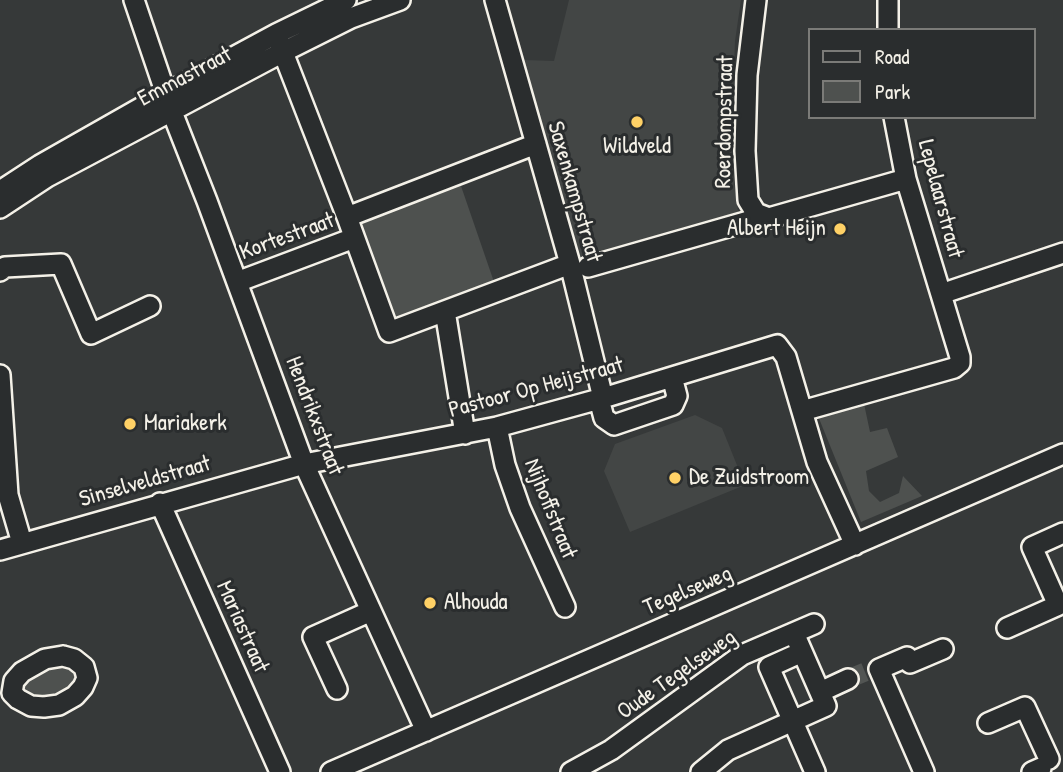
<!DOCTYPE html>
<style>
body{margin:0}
#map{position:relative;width:1063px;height:772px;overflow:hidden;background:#363939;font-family:"Patrick Hand",sans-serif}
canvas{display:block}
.legend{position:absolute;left:808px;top:28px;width:228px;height:91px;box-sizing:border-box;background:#2a2d2e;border:2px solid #7b7b78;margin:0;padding:9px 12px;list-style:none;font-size:21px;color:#f4f1e8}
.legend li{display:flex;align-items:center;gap:14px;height:35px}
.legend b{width:35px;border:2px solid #7b7b78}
</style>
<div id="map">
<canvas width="1063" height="772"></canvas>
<ul class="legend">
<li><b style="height:9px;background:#2a2d2e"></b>Road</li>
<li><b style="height:19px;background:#4e514f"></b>Park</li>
</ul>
</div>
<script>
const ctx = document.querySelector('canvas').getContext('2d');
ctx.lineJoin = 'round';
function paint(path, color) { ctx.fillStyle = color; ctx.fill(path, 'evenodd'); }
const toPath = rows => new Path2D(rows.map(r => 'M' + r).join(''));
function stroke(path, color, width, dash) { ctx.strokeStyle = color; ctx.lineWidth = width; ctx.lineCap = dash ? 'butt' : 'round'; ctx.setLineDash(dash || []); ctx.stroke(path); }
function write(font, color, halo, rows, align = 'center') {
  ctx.font = font + ' "Patrick Hand",sans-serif'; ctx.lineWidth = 6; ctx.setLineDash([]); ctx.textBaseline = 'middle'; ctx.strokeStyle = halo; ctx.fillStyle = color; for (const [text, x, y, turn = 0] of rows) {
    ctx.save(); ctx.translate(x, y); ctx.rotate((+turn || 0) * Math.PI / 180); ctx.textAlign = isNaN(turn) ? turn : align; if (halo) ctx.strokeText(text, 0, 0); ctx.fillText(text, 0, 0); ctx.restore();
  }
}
const built = toPath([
 [569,0,741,0,735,41,731,157,738,212,587,260,578,255,524,60,554,61],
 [695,415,722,428,745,485,630,532,604,471,615,444]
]);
const green = toPath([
 [461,186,494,282,395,319,359,224],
 [863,399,870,432,887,428,898,457,866,471,869,491,880,502,899,493,903,476,922,496,861,522,818,416],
 [54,662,81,670,73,692,34,701,17,687,21,681]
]);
const minorTunnel = toPath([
 [848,679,865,672]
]);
const minor = toPath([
 [134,0,172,112,207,201,304,464,426,731],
 [495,0,570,264,603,398],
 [756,0,747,75,745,151,748,200,756,213,769,218,906,179],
 [888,30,888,0],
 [279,42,347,217],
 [536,144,347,217,389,332,570,264],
 [0,191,40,165,165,94,276,34,346,0],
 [0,208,47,177,283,52,351,18,400,0],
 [588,267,749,221,756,213],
 [0,271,5,267,61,264,91,334,150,306],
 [237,282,354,238],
 [941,294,1063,253],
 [445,311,465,434],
 [0,375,8,495,22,543],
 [599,399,604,418,614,425,673,405,677,396,672,377],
 [802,411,954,368,960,363,960,357,906,179,894,117],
 [497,427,505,465,520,508,565,607],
 [160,503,280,772],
 [0,550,304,464,497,427,603,398,777,345,786,357,817,462,855,545],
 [1058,605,1032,547,1063,533],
 [1007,628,1063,603],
 [802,652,769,667,815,772],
 [63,656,74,659,84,667,87,678,83,687,75,696,59,705,44,707,31,706,18,699,12,693,14,681,22,672,45,659,63,656],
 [337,689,313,637,371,611],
 [820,692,848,679],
 [988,723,1025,707,1049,759],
 [331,772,1063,454],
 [571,772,611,750,742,655,814,624],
 [701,772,728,750,826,706,794,633],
 [924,772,879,669,907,657,910,663,943,649],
 [1032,772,1041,768]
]);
const markers = [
 [637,122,7,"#ffd166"],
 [840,229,7,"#ffd166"],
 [130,424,7,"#ffd166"],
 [675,478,7,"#ffd166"],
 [430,603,7,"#ffd166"]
];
const streetNames = [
 ["Emmastraat",185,77,-28],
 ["Roerdompstraat",725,122,-89],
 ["Saxenkampstraat",574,192,74],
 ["Lepelaarstraat",940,199,75],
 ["Kortestraat",287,237,-20],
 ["Pastoor Op Heijstraat",536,388,-15],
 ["Hendrikxstraat",314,416,69],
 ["Sinselveldstraat",145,482,-16],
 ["Nijhoffstraat",550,509,68],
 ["Tegelseweg",688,591,-23],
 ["Mariastraat",242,627,66],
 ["Oude Tegelseweg",677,675,-35]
];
const poiNames = [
 ["Wildveld",637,147,"center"],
 ["Albert Heijn",826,229,"right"],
 ["Mariakerk",144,424],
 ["De Zuidstroom",689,478],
 ["Alhouda",444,603]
];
paint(built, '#434645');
paint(green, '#4e514f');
stroke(minorTunnel, '#525553', 19, [19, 10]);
stroke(minor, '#f4f1e8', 24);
stroke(minor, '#2a2d2e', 19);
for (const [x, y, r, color] of markers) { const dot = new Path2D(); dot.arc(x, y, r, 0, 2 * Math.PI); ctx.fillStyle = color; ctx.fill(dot); stroke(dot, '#2a2d2e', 2.5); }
write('23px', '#f4f1e8', '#2a2d2e', streetNames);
write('23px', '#f4f1e8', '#2a2d2e', poiNames, 'left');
</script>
